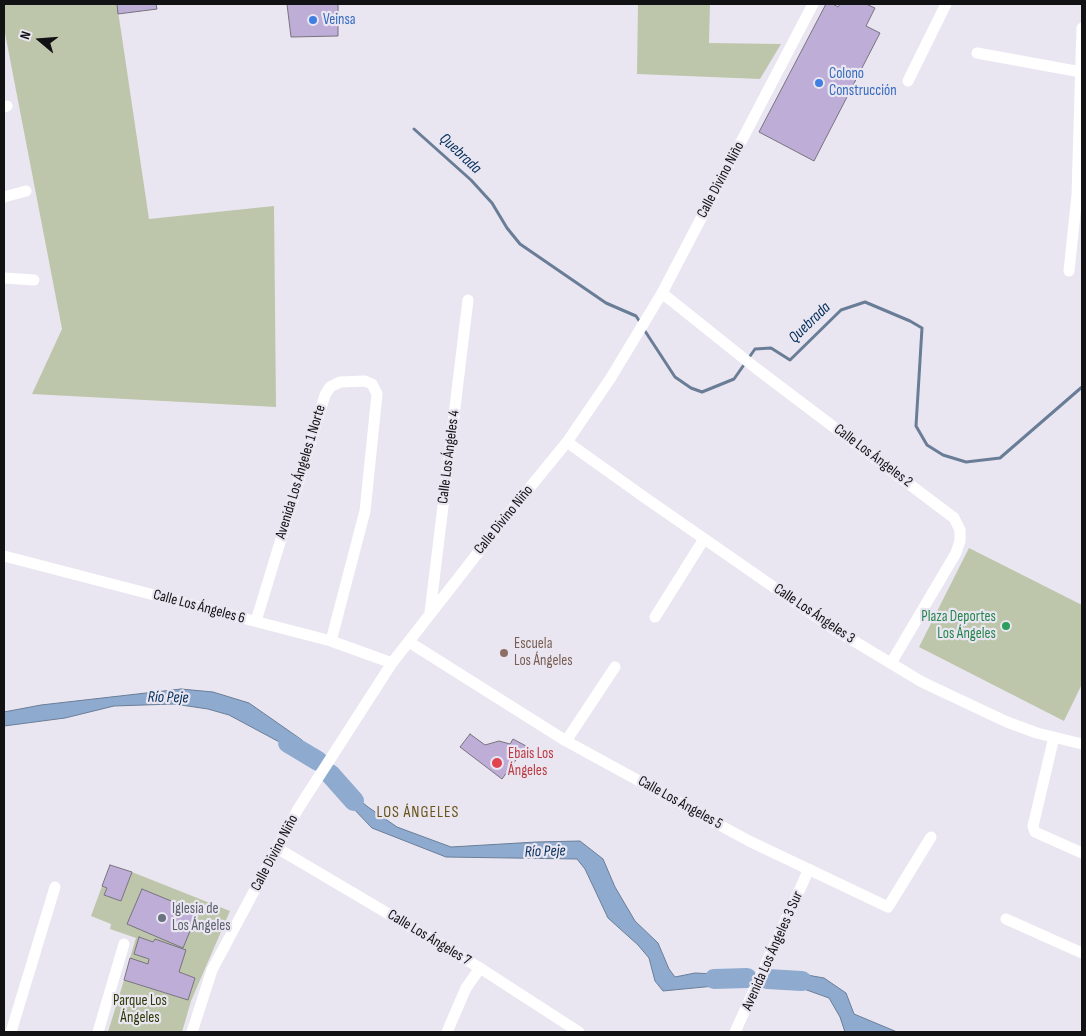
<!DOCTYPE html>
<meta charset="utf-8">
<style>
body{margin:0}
#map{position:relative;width:1086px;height:1036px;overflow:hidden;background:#eae6f1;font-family:"Sofia Sans Condensed",sans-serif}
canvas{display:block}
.frame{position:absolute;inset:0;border:5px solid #121114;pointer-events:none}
.north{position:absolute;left:15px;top:15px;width:50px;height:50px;-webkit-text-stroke:4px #eae6f1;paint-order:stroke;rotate:288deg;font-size:14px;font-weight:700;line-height:20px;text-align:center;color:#121114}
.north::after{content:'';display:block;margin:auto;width:18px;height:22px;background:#121114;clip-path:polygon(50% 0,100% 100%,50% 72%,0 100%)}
</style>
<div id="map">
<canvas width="1086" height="1036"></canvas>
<div class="frame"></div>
<div class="north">N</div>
</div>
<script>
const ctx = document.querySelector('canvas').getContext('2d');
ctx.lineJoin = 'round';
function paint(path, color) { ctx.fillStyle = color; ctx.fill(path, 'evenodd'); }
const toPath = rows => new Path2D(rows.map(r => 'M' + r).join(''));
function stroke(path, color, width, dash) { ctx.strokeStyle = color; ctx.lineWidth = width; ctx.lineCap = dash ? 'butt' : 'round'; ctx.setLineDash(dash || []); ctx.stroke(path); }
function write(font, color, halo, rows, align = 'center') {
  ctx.font = font + ' "Sofia Sans Condensed",sans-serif'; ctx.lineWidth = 4.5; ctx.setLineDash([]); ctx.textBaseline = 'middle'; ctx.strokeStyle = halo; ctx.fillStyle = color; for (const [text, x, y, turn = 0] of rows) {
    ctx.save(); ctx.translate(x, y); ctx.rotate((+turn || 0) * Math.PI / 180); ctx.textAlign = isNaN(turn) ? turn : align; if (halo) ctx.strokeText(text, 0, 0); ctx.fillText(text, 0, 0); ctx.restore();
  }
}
const green = toPath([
 [4,4,117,4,149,219,274,206,276,407,32,394,62,329,4,28],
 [638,4,710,4,709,43,781,44,760,79,637,74],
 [969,548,1082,605,1082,684,1064,721,919,647],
 [132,872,230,911,191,1001,182,1032,108,1032,124,980,188,1000,195,978,179,972,153,942,140,937,134,953,149,959,148,964,130,958,136,938,110,929,111,924,91,916,102,886,107,888,105,895,121,901]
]);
const water = toPath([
 [181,689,213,692,249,703,302,740,312,756,298,752,229,715,208,709,174,704,114,706,65,718,4,726,4,712,41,705,181,689],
 [335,780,368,807,397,827,451,847,536,842,580,841,603,859,615,887,635,921,658,943,669,969,675,977,695,973,737,975,742,979,735,984,663,991,655,981,649,958,638,945,608,918,585,869,577,859,446,857,372,828,350,805,335,780],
 [796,973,824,978,846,993,854,1014,897,1032,845,1032,840,1017,829,998,776,979,796,973]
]);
const stream = toPath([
 [414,129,471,180,492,203,507,228,520,244,606,303,636,316,640,322],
 [643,328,675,377,691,388,702,392,734,379,755,349,771,348,790,360,841,310,865,302,910,321,922,328,916,426,927,445,943,455,966,462,1000,458,1082,387]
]);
const river = toPath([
 [288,743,318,761],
 [330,774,354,801],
 [714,979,747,978],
 [767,979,802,981]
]);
const building = toPath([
 [117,4,156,4,157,9,118,14,117,4],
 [287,4,338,4,338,36,291,37,287,4],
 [826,4,833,4,838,7,840,4,866,4,875,8,866,26,880,33,814,161,759,132,826,4],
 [470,734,485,745,499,741,510,744,513,739,526,746,502,779,460,747,470,734],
 [110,865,132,872,121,901,104,895,107,888,102,886,110,865],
 [142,889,198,912,183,948,127,924,142,889],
 [139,937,153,942,155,939,186,950,179,972,195,978,188,1000,124,980,130,958,148,964,149,959,134,954,139,937]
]);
const street = toPath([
 [977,53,1081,72],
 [908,81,946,4],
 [4,107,7,106],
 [4,197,26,191],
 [1069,271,1077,195,1082,28],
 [4,278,34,280],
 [662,293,757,369,954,518,960,530,960,541,956,553,891,663],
 [567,442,644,497,834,629,922,682,1007,722,1037,733,1082,744],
 [4,556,331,641,392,663],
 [430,613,468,300],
 [655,617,704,539],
 [256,621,325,395,330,387,340,382,365,381,372,384,377,394,365,511,331,641],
 [409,642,566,741,749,841,888,907,931,837],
 [1054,737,1033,826,1035,832,1082,853],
 [566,741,615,667],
 [277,848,480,968,579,1032],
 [1006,919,1082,953],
 [11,1032,55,887],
 [98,1032,124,944],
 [192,1032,212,970,298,809,392,663,509,513,567,442,610,379,662,293,813,4],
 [447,1032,466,988,480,968],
 [735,1032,809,869]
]);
const markers = [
 [313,20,5,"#3f7fe0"],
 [819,83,5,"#3f7fe0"],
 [1006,626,5,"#2e9e5b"],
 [504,653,5,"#8d6e63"],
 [497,763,6,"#e0444e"],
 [162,918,5,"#6b7280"]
];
const shopNames = [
 ["Veinsa",323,20],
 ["Colono",829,74],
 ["Construcción",829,91]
];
const streetNames = [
 ["Calle Divino Niño",721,180,-62],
 ["Calle Los Ángeles 2",873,456,37],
 ["Calle Los Ángeles 4",449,457,-83],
 ["Avenida Los Ángeles 1 Norte",301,472,-73],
 ["Calle Divino Niño",504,520,-51],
 ["Calle Los Ángeles 6",199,607,15],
 ["Calle Los Ángeles 3",814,614,34],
 ["Calle Los Ángeles 5",680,803,29],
 ["Calle Divino Niño",275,853,-62],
 ["Calle Los Ángeles 7",429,938,31],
 ["Avenida Los Ángeles 3 Sur",773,951,-66]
];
const leisureNames = [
 ["Plaza Deportes",996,617],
 ["Los Ángeles",996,634]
];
const educationNames = [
 ["Escuela",514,644],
 ["Los Ángeles",514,661]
];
const healthNames = [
 ["Ebais Los",508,754],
 ["Ángeles",508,771]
];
const worshipNames = [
 ["Iglesia de",172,909],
 ["Los Ángeles",172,926]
];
const parkNames = [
 ["Parque Los",140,1001],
 ["Ángeles",140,1018]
];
const waterNames = [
 ["Quebrada",460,154,43],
 ["Quebrada",810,323,-44],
 ["Río Peje",168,698,1],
 ["Río Peje",545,852,-2]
];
const neighbourhoodNames = [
 ["LOS ÁNGELES",418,813]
];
paint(green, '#bdc6aa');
paint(water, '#8eabcf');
stroke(water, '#697d97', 1);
stroke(stream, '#697d97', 3);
stroke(river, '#8eabcf', 20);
paint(building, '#beadd7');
stroke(building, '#77737d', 1);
stroke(street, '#fff', 11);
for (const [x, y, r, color] of markers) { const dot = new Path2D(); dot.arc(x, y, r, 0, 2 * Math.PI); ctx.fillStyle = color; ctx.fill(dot); stroke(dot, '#eae6f1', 2); }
write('15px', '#366cbe', '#eae6f1', shopNames, 'left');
write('15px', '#121114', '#eae6f1', streetNames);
write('15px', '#27864d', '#eae6f1', leisureNames, 'right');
write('15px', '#785e54', '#eae6f1', educationNames, 'left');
write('15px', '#be3a42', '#eae6f1', healthNames, 'left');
write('15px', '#5b616d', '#eae6f1', worshipNames, 'left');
write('15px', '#2f3a06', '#eae6f1', parkNames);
write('italic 16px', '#022d5a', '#eae6f1', waterNames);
ctx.letterSpacing = '1px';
write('16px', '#685419', '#eae6f1', neighbourhoodNames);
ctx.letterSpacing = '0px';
</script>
